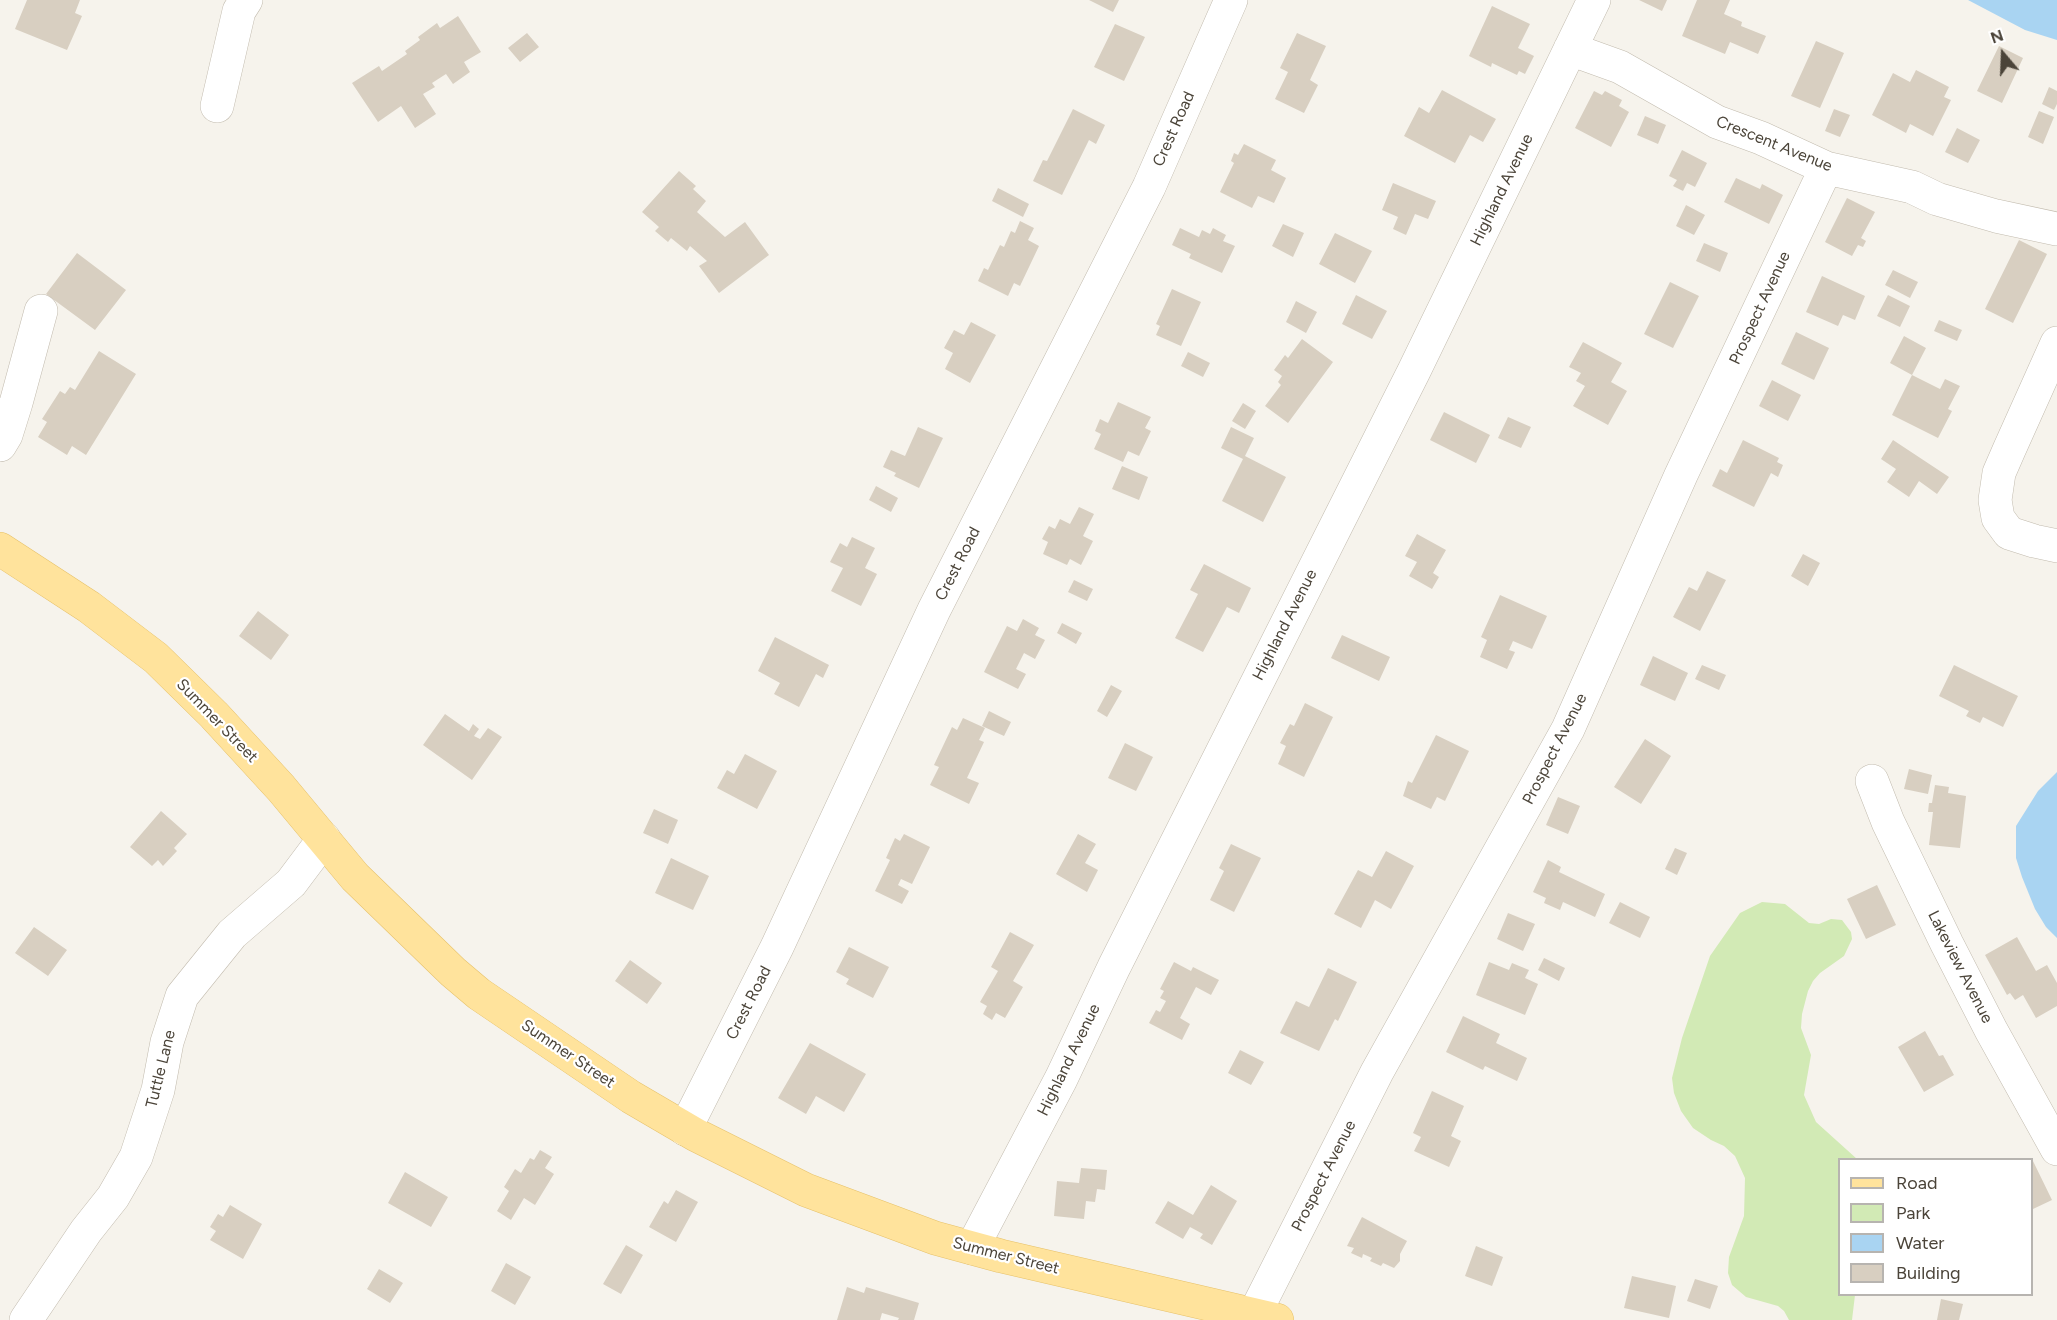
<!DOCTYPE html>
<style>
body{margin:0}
#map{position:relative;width:2057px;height:1320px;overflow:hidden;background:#f6f3ec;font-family:Figtree,sans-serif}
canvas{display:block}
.legend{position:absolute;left:1838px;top:1158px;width:195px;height:138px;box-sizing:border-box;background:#fff;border:2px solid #b7b4b0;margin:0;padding:8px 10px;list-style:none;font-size:18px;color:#4b4439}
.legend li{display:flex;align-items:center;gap:12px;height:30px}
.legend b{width:30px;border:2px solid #b7b4b0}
.north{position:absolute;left:1973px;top:24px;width:60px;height:60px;-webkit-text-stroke:4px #fff;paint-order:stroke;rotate:341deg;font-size:16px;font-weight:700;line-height:24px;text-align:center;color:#4b4439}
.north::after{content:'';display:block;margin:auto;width:21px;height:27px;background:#4b4439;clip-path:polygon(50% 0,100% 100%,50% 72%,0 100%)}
</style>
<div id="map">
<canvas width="2057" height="1320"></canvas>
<ul class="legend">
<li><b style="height:8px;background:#ffe39c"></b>Road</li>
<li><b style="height:16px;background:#d2eab5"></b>Park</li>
<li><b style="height:16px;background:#a9d4f2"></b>Water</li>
<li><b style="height:16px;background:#d8cfc1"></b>Building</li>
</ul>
<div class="north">N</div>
</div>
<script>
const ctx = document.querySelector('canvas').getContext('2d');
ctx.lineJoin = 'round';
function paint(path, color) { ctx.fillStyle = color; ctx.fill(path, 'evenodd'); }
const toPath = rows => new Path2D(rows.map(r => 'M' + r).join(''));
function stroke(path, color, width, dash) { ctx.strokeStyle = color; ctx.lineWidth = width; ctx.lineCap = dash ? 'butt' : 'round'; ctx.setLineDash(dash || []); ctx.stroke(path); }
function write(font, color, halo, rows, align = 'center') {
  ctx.font = font + ' Figtree,sans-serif'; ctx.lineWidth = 4.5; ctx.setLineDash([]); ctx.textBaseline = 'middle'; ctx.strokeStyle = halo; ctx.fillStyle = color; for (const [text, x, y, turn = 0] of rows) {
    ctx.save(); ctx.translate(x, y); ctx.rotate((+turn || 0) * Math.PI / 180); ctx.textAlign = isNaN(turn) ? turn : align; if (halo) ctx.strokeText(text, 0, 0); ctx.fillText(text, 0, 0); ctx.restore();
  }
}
const green = toPath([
 [1762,902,1785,904,1809,923,1819,924,1831,919,1842,920,1851,932,1852,939,1844,956,1820,973,1813,981,1808,991,1802,1014,1801,1028,1811,1055,1804,1095,1816,1122,1857,1159,1840,1160,1840,1294,1855,1295,1852,1320,1789,1320,1784,1311,1778,1306,1746,1297,1732,1285,1728,1273,1729,1257,1744,1216,1745,1178,1735,1156,1724,1146,1711,1140,1693,1128,1681,1111,1674,1093,1672,1078,1682,1038,1710,956,1740,913]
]);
const water = toPath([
 [1968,0,2057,0,2057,40,2025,30],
 [2057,772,2057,938,2046,927,2035,909,2022,877,2016,858,2016,826,2038,791]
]);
const building = toPath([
 [27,0,80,0,75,13,82,16,67,50,15,29],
 [1089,0,1119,0,1113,12],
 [1639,0,1667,0,1662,11],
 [1697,0,1730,0,1724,14,1742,22,1741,26,1766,36,1758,54,1730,42,1725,54,1682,36],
 [1492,6,1530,24,1518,48,1534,56,1525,74,1519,71,1517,75,1492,63,1491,67,1469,56],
 [458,16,481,52,464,62,470,72,453,84,446,74,432,83,435,87,423,94,436,114,415,128,401,106,378,122,352,83,379,66,382,71,407,54,405,51,420,40,418,37,437,23,440,28],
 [1115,24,1145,37,1124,81,1094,67],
 [527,33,539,47,520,62,508,48],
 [1297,33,1326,46,1310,80,1318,85,1304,113,1275,99,1288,72,1280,68],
 [1816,41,1844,53,1820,108,1791,96],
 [1999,46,2023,58,2002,103,1977,91],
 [1916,70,1949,87,1944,97,1951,100,1933,136,1910,124,1906,133,1872,115,1893,73,1910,82],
 [2049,87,2057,91,2057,104,2054,110,2042,104],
 [1442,90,1496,119,1483,142,1470,135,1455,163,1404,136,1419,107,1429,113],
 [1594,91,1602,95,1605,91,1622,100,1619,106,1629,112,1611,147,1575,128],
 [1073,109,1105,125,1096,144,1089,140,1062,195,1033,181,1043,160,1047,161],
 [1834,109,1850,115,1840,137,1825,131],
 [2039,111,2054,117,2043,144,2028,137],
 [1645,116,1666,125,1658,144,1637,135],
 [1957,128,1980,140,1968,163,1945,152],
 [1244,144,1276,160,1271,170,1286,178,1274,203,1258,196,1252,208,1220,192,1234,163,1231,161,1234,153,1238,155],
 [1682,150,1707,163,1695,187,1687,183,1683,191,1673,186,1677,180,1669,176],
 [679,171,696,186,693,189,706,201,697,212,725,237,745,222,769,255,719,293,699,266,707,261,690,246,687,251,671,238,668,242,655,231,659,227,642,212],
 [1736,178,1760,189,1762,184,1783,195,1769,224,1724,202],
 [1393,183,1436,201,1428,219,1415,214,1406,235,1393,229,1398,217,1382,210],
 [998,188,1029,204,1023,217,992,201],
 [1847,198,1875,212,1861,238,1866,241,1863,247,1858,245,1852,256,1825,242],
 [1686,205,1705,215,1694,235,1676,226],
 [1020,221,1034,228,1028,240,1039,246,1020,286,1014,283,1008,296,978,281,984,268,988,270,1000,245,1004,247,1011,231,1015,233],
 [1283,224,1304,233,1293,257,1272,246],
 [1180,228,1199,237,1202,230,1210,234,1213,228,1226,235,1223,241,1235,246,1222,273,1189,258,1191,254,1172,245],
 [1335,233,1372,251,1355,283,1319,264],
 [2019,240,2047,254,2013,323,1985,309],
 [1704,243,1728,253,1720,272,1696,261],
 [77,253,126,290,95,330,46,294],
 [1893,270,1918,282,1910,298,1885,285],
 [1822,276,1865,296,1855,320,1843,315,1838,326,1806,312],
 [1670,282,1699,296,1673,348,1644,334],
 [1172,289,1201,302,1181,346,1156,335,1160,326,1156,324],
 [1356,295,1387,311,1372,339,1342,324],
 [1888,295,1910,306,1900,327,1877,316],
 [1296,301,1317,312,1306,333,1286,322],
 [1939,320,1962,330,1957,341,1934,331],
 [971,322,996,335,970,383,945,369,953,353,944,348,954,330,964,335],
 [1796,332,1829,348,1814,380,1781,364],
 [1904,336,1926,348,1912,375,1890,363],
 [1302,339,1333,362,1288,423,1265,406,1281,385,1278,382,1282,376,1274,370,1285,355,1288,358],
 [1583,342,1622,363,1611,382,1627,391,1608,425,1573,406,1585,386,1576,381,1581,373,1569,367],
 [99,351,136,374,86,455,72,446,67,455,38,437,47,422,42,419,60,391,65,394,70,387,75,390],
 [1188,352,1210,363,1203,377,1181,366],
 [1912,375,1940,389,1945,379,1960,386,1948,409,1952,411,1938,438,1892,415],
 [1772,380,1801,395,1788,421,1759,406],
 [1118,402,1151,417,1145,428,1151,431,1139,456,1128,451,1123,462,1094,449,1101,434,1095,431,1100,419,1108,423],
 [1243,403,1256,411,1245,429,1232,421],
 [1444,412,1490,435,1476,463,1430,440],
 [1508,417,1531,427,1521,448,1498,438],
 [918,427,943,438,919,488,894,476,896,473,883,467,891,450,905,456],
 [1231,427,1254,438,1245,456,1286,477,1263,522,1222,501,1243,459,1221,448],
 [1743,440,1779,458,1777,462,1783,465,1778,477,1771,473,1754,507,1712,486,1720,469,1727,473],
 [1893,440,1949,477,1937,494,1919,481,1909,497,1887,482,1896,469,1881,459],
 [1122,466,1148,477,1139,500,1112,489],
 [876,486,898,498,891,512,869,500],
 [1079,507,1094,514,1083,536,1093,541,1081,565,1070,559,1067,565,1043,554,1048,542,1042,539,1049,526,1055,529,1060,519,1070,524],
 [1417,534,1446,550,1433,573,1439,577,1432,589,1409,576,1417,562,1405,556],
 [852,537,875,548,865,568,877,574,861,606,831,591,843,568,830,562,840,543,847,547],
 [1803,554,1820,563,1808,586,1791,576],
 [1204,564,1251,588,1239,613,1227,607,1203,652,1175,638,1198,594,1190,590],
 [1707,571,1726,580,1700,631,1673,617,1689,587,1697,591],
 [1074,580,1093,589,1087,601,1068,592],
 [1500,595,1547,616,1532,649,1513,641,1509,650,1515,652,1507,669,1480,657,1487,640,1481,637],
 [258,611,289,635,271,660,239,636],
 [1023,619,1039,628,1035,635,1045,640,1035,659,1024,653,1016,669,1026,674,1018,689,984,672,1007,626,1017,631],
 [1062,623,1082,633,1076,644,1057,633],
 [1342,635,1390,657,1379,681,1331,658],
 [775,637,829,665,823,678,816,674,799,707,774,694,780,683,758,671],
 [1653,656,1688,673,1675,701,1640,685],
 [1702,665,1726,675,1719,690,1695,679],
 [1954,665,2018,696,2003,727,1983,717,1980,723,1966,716,1969,711,1939,696],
 [1111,685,1122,691,1107,717,1097,711],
 [1305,703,1333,717,1304,777,1278,764,1286,746,1280,743,1290,724,1294,726],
 [989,711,1011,722,1004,736,982,726],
 [445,714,469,731,473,724,479,729,474,736,480,739,488,728,502,737,472,780,423,745],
 [963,718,985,728,979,740,984,742,967,778,979,783,969,804,930,785,939,767,934,765,952,727,957,730],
 [1436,735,1469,751,1445,801,1437,797,1431,809,1403,796,1408,781,1412,783],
 [1645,739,1671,756,1641,804,1614,787],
 [1125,743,1153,757,1136,791,1108,778],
 [745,754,777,771,757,809,717,788,727,770,734,774],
 [1909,769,1932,775,1928,794,1904,789],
 [1935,785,1949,787,1948,793,1966,796,1960,848,1929,845,1933,812,1928,812,1929,803,1932,803],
 [1558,797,1580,806,1568,834,1546,825],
 [654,809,678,820,668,844,643,833],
 [161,811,187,834,174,848,177,851,163,866,158,860,152,866,130,847],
 [904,834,930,847,912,884,901,879,898,885,909,891,902,904,875,891,890,860,886,858,895,838,900,841],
 [1078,834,1096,844,1085,863,1098,870,1087,892,1056,874],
 [1231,844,1261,858,1234,912,1210,900,1224,871,1219,868],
 [1675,848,1687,853,1677,875,1665,869],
 [1386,851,1414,866,1391,909,1375,900,1361,928,1334,914,1358,870,1372,877],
 [671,858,709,876,693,910,655,893],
 [1548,860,1561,867,1559,872,1605,894,1595,917,1563,902,1560,910,1544,903,1546,898,1533,892],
 [1877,885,1896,925,1866,939,1847,899],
 [1620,902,1650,917,1640,938,1609,923],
 [1508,913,1535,924,1523,951,1497,939],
 [34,927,67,950,48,976,15,953],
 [1010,932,1034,945,1013,981,1023,987,1005,1018,996,1013,992,1020,983,1014,987,1006,980,1002,998,971,991,967],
 [2017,937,2036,971,2047,965,2057,983,2057,1006,2036,1018,2023,995,2015,1000,2010,993,2007,995,1985,955],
 [849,947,889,967,873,998,846,984,849,979,836,972],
 [1544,958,1565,968,1559,981,1538,970],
 [630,960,662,983,647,1004,615,981],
 [1174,962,1191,971,1193,967,1219,980,1211,995,1196,987,1180,1018,1190,1024,1182,1040,1149,1023,1156,1010,1160,1012,1166,1001,1160,998,1164,991,1160,989],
 [1489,962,1509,970,1512,963,1529,970,1525,978,1538,984,1525,1015,1476,995],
 [1328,968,1357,982,1338,1021,1335,1019,1319,1051,1280,1033,1296,1001,1309,1007],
 [1463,1016,1500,1034,1496,1043,1527,1058,1517,1081,1485,1066,1483,1070,1446,1052],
 [1925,1031,1939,1056,1943,1055,1954,1075,1924,1092,1898,1047],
 [810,1043,866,1074,844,1112,816,1096,806,1114,778,1098],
 [1240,1050,1264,1062,1251,1085,1228,1073],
 [1432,1091,1464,1106,1451,1136,1461,1141,1449,1167,1414,1151,1421,1137,1413,1133],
 [540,1150,552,1157,545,1168,554,1174,535,1205,524,1198,511,1220,497,1211,509,1191,504,1187,515,1169,521,1173,530,1158,534,1160],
 [2032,1159,2052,1200,2033,1209,2032,1205],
 [1081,1168,1107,1170,1105,1190,1097,1189,1095,1202,1086,1201,1084,1219,1054,1216,1057,1181,1079,1183],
 [405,1172,448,1197,431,1227,388,1203],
 [1211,1185,1237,1201,1212,1245,1200,1238,1203,1234,1190,1227,1183,1239,1155,1223,1168,1201,1193,1215],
 [676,1190,698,1202,676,1242,649,1227,664,1201,668,1204],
 [230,1205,262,1224,243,1259,210,1240,216,1231,210,1227,218,1214,223,1217],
 [1362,1217,1407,1241,1400,1254,1400,1261,1394,1268,1383,1263,1381,1266,1370,1261,1372,1258,1363,1254,1362,1258,1351,1253,1354,1248,1347,1246],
 [626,1245,643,1255,621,1294,603,1284],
 [1476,1246,1503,1257,1492,1286,1465,1276],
 [506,1263,531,1277,515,1305,491,1291],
 [379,1269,403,1283,390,1303,367,1289],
 [1632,1276,1676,1286,1669,1318,1624,1308],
 [1695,1279,1718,1286,1710,1309,1687,1301],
 [847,1287,864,1293,866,1287,919,1303,914,1320,898,1320,899,1318,882,1313,880,1320,837,1320],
 [1941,1299,1963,1304,1959,1320,1937,1320]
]);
const minor = toPath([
 [1570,49,1620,67,1717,122,1761,138,1826,168,1912,187,1937,199,1996,216,2057,229],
 [217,106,239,11,246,0],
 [2057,343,2009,450,1999,473,1995,500,1998,518,2009,533,2034,541,2057,546],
 [0,445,6,435,16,403,41,311],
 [1872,781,1888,822,1947,944,1991,1030,2057,1149],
 [685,1129,777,947,934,610,1149,187,1231,0],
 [972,1248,1061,1079,1114,967,1414,371,1594,0],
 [1254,1315,1377,1072,1568,729,1681,475,1826,168],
 [26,1320,86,1231,113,1197,136,1157,158,1090,167,1042,182,996,232,934,291,883,324,839]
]);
const major = toPath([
 [0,549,89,607,156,658,214,715,281,788,355,877,453,972,479,994,631,1097,696,1135,806,1190,935,1238,1001,1256,1277,1320]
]);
const streetNames = [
 ["Crest Road",1174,129,-66],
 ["Crescent Avenue",1774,144,22],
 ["Highland Avenue",1502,190,-64],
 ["Prospect Avenue",1760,308,-65],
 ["Crest Road",958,564,-63],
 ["Highland Avenue",1285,625,-63],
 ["Summer Street",217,721,46],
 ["Prospect Avenue",1555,749,-63],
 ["Lakeview Avenue",1960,967,63],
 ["Crest Road",749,1003,-63],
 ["Summer Street",568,1054,34],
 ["Highland Avenue",1069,1060,-64],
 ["Tuttle Lane",161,1069,-76],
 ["Prospect Avenue",1324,1176,-63],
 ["Summer Street",1006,1256,14]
];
paint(green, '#d2eab5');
paint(water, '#a9d4f2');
paint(building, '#d8cfc1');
stroke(minor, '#c2bbae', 34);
stroke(major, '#e6c16a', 34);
stroke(minor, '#fff', 33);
stroke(major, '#ffe39c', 33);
write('16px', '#4b4439', '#fff', streetNames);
</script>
